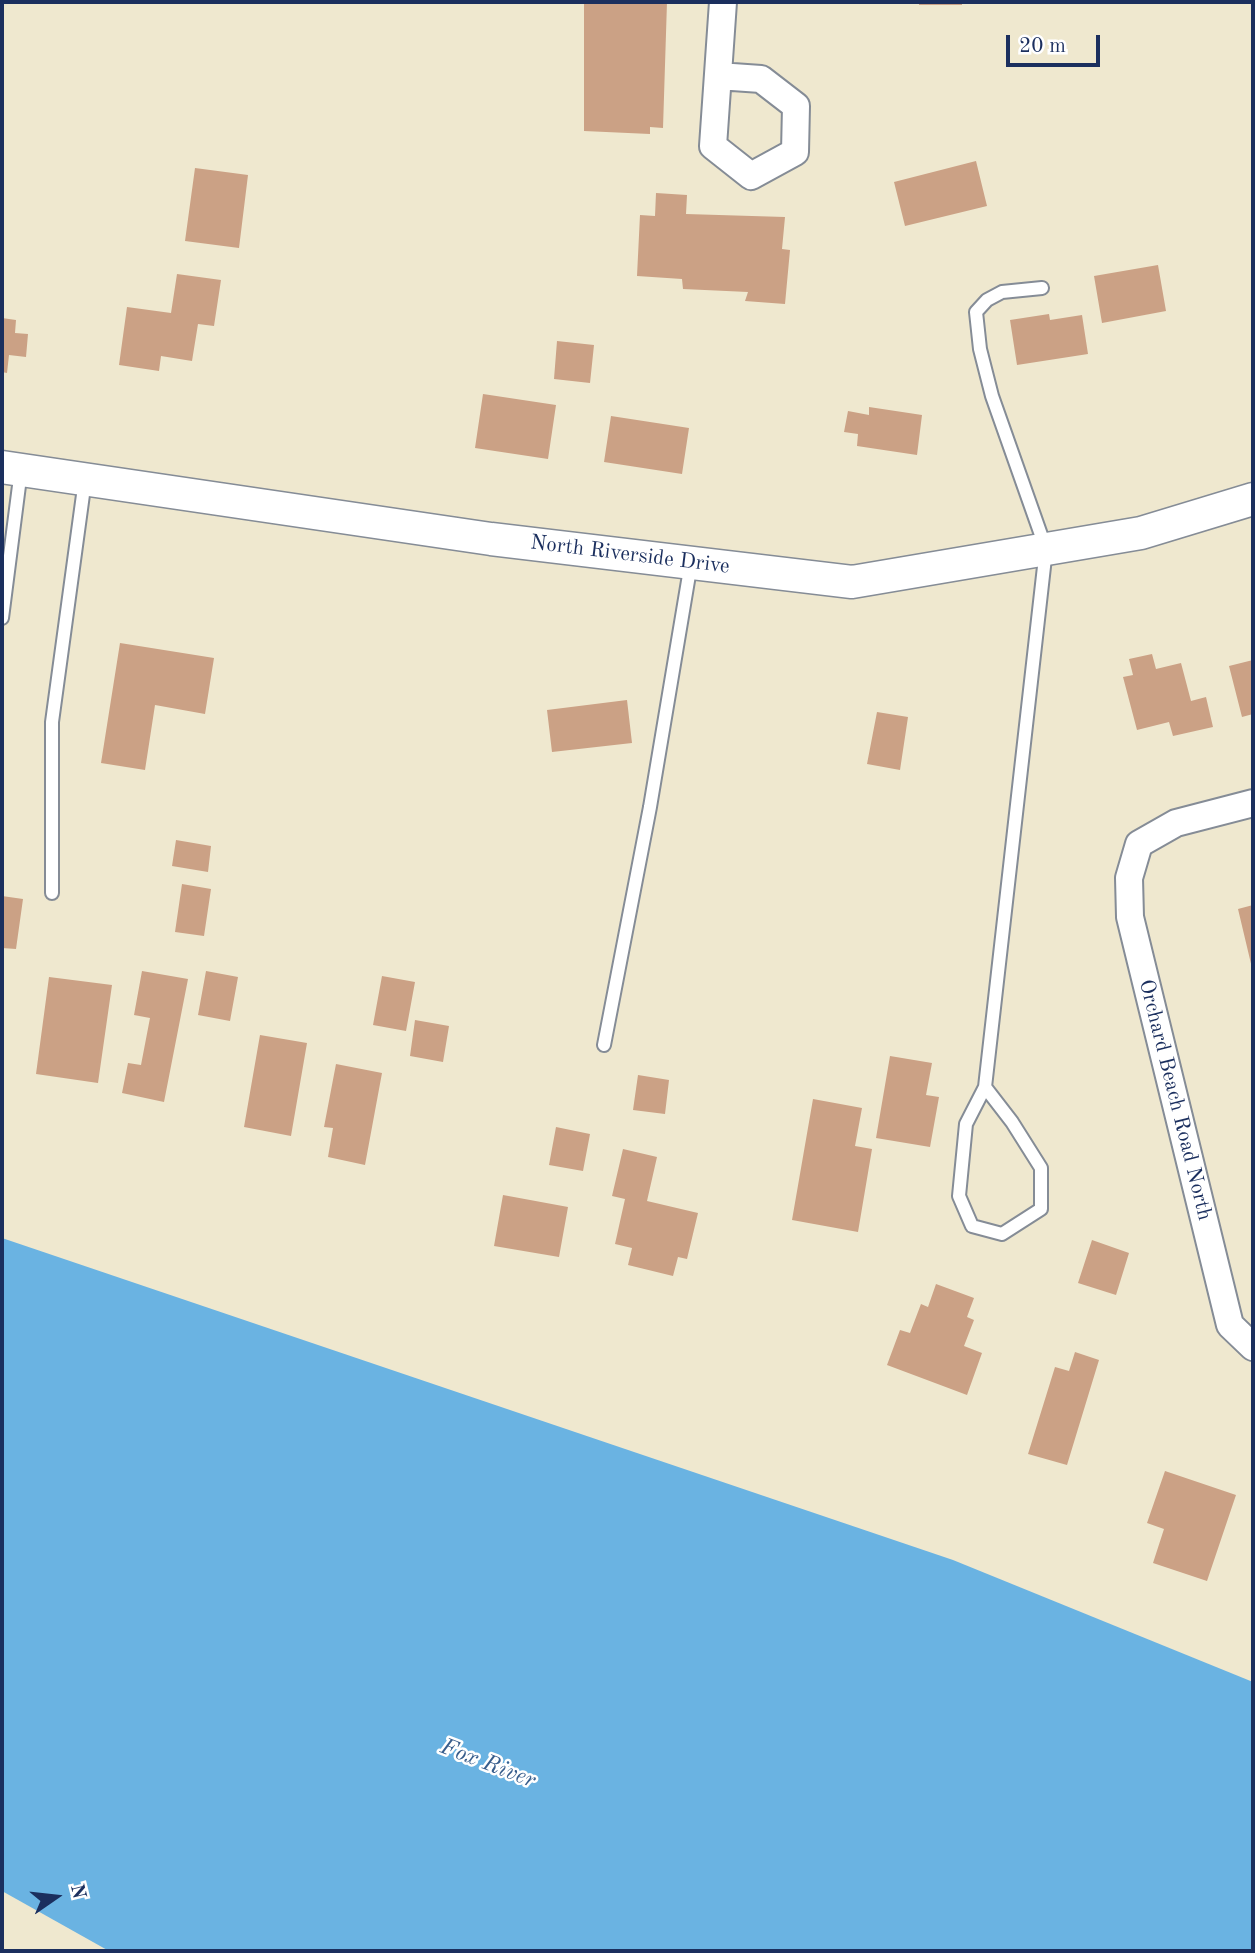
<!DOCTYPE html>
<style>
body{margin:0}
#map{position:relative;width:1255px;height:1953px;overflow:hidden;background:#efe8cf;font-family:"Old Standard TT",serif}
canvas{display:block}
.frame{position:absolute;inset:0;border:4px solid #1b2f5e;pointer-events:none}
.north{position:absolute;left:21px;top:1862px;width:70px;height:70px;-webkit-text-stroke:5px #fff;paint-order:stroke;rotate:76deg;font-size:19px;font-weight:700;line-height:28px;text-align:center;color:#1b2f5e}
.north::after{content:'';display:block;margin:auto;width:24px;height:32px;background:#1b2f5e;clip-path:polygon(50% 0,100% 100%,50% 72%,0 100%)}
.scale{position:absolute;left:1006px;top:35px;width:94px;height:32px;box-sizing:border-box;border:4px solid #1b2f5e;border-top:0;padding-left:9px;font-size:21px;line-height:24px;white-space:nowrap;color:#1b2f5e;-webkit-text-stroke:5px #fff;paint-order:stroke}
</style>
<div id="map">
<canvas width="1255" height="1953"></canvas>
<div class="frame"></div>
<div class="north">N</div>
<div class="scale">20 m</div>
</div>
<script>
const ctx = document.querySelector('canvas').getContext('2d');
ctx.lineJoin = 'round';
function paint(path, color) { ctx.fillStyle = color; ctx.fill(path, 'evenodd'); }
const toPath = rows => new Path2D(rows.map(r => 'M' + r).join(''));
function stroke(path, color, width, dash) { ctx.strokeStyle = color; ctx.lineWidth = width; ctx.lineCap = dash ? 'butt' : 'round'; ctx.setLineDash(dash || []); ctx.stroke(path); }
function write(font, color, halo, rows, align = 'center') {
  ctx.font = font + ' "Old Standard TT",serif'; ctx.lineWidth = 5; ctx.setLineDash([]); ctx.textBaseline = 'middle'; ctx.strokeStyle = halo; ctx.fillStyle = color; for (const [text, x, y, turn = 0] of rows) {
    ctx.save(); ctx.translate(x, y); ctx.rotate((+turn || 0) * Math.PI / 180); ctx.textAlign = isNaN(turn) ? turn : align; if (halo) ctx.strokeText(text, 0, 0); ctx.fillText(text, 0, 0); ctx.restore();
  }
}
const water = toPath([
 [2,1238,953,1560,1253,1682,1253,1951,109,1951,2,1891]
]);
const building = toPath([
 [584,2,667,2,663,128,650,127,650,134,584,131],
 [919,2,962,2,962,5,919,5],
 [976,161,987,206,905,226,894,182],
 [195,168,248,175,239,248,185,241],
 [656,193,687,195,686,214,785,217,782,249,790,250,785,304,745,301,748,292,683,289,682,279,637,276,640,215,655,216],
 [1158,265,1166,311,1102,323,1094,276],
 [177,274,221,280,214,326,198,324,192,361,161,356,159,371,119,365,127,307,171,313],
 [1049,314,1050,320,1082,315,1088,354,1017,365,1010,320],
 [2,318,16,320,15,333,28,334,26,357,9,355,7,373,2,372],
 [557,341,594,345,590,383,554,379],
 [483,394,556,405,548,459,475,448],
 [869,407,922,415,917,455,857,446,858,434,844,432,848,411,869,415],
 [611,416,689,428,682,474,604,462],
 [120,643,214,658,205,714,155,705,145,770,101,763],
 [1152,654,1156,669,1181,663,1191,701,1206,697,1213,727,1173,736,1169,722,1137,730,1123,677,1133,675,1129,659],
 [1253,660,1253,714,1242,717,1229,666],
 [627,700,632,743,552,752,547,710],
 [877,712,908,717,900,770,867,764],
 [176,840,211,846,208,872,172,866],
 [182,884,211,889,204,936,175,932],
 [2,896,23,899,16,949,2,948],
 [1253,905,1253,968,1252,968,1238,909],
 [142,971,188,979,164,1102,122,1093,128,1063,141,1065,150,1018,134,1015],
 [206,971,238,977,230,1021,198,1015],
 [382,976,415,982,406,1031,373,1025],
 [49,977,112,985,98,1083,36,1074],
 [415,1020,449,1026,443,1062,410,1056],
 [260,1035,307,1043,291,1136,244,1127],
 [890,1056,932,1063,926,1095,939,1097,930,1147,876,1138],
 [336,1064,382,1073,365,1165,328,1157,333,1128,324,1127],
 [638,1075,669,1080,665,1114,633,1110],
 [813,1099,862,1108,855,1146,872,1149,858,1232,792,1220],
 [556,1127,590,1134,583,1171,549,1165],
 [623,1149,657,1157,647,1201,698,1213,687,1259,678,1257,673,1276,628,1265,632,1248,615,1244,625,1199,612,1196],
 [503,1195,568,1207,559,1257,494,1246],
 [1092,1240,1129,1253,1116,1295,1078,1283],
 [936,1284,974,1298,967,1317,974,1320,964,1346,982,1353,967,1395,887,1365,900,1330,910,1333,921,1304,928,1307],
 [1075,1352,1099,1360,1067,1465,1028,1454,1055,1367,1069,1371],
 [1165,1471,1236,1495,1207,1581,1153,1563,1164,1529,1147,1523]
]);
const service = toPath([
 [2,618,21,470],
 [52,893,52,722,85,480],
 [604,1045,650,807,691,563],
 [985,1087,966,1124,959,1196,972,1226,1002,1234,1041,1209,1041,1168,1012,1122,985,1087,1046,549,992,396,980,349,976,312,987,300,1002,292,1042,288]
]);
const minor = toPath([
 [718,76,761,79,796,106,795,152,751,176,713,146,723,2],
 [1253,803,1176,823,1139,844,1129,878,1130,917,1230,1325,1253,1347]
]);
const tertiary = toPath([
 [2,467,491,539,852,582,1141,533,1253,499]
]);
const streetNames = [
 ["North Riverside Drive",630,555,7],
 ["Orchard Beach Road North",1175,1100,76]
];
const waterNames = [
 ["Fox River",488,1764,21]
];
paint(water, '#6ab3e2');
paint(building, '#cba185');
stroke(service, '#858c96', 16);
stroke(minor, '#858c96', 30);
stroke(tertiary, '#858c96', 35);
stroke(service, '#fff', 12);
stroke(minor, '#fff', 26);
stroke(tertiary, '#fff', 32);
write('21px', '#1b2f5e', '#fff', streetNames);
write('italic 23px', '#375d8c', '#fff', waterNames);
</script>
